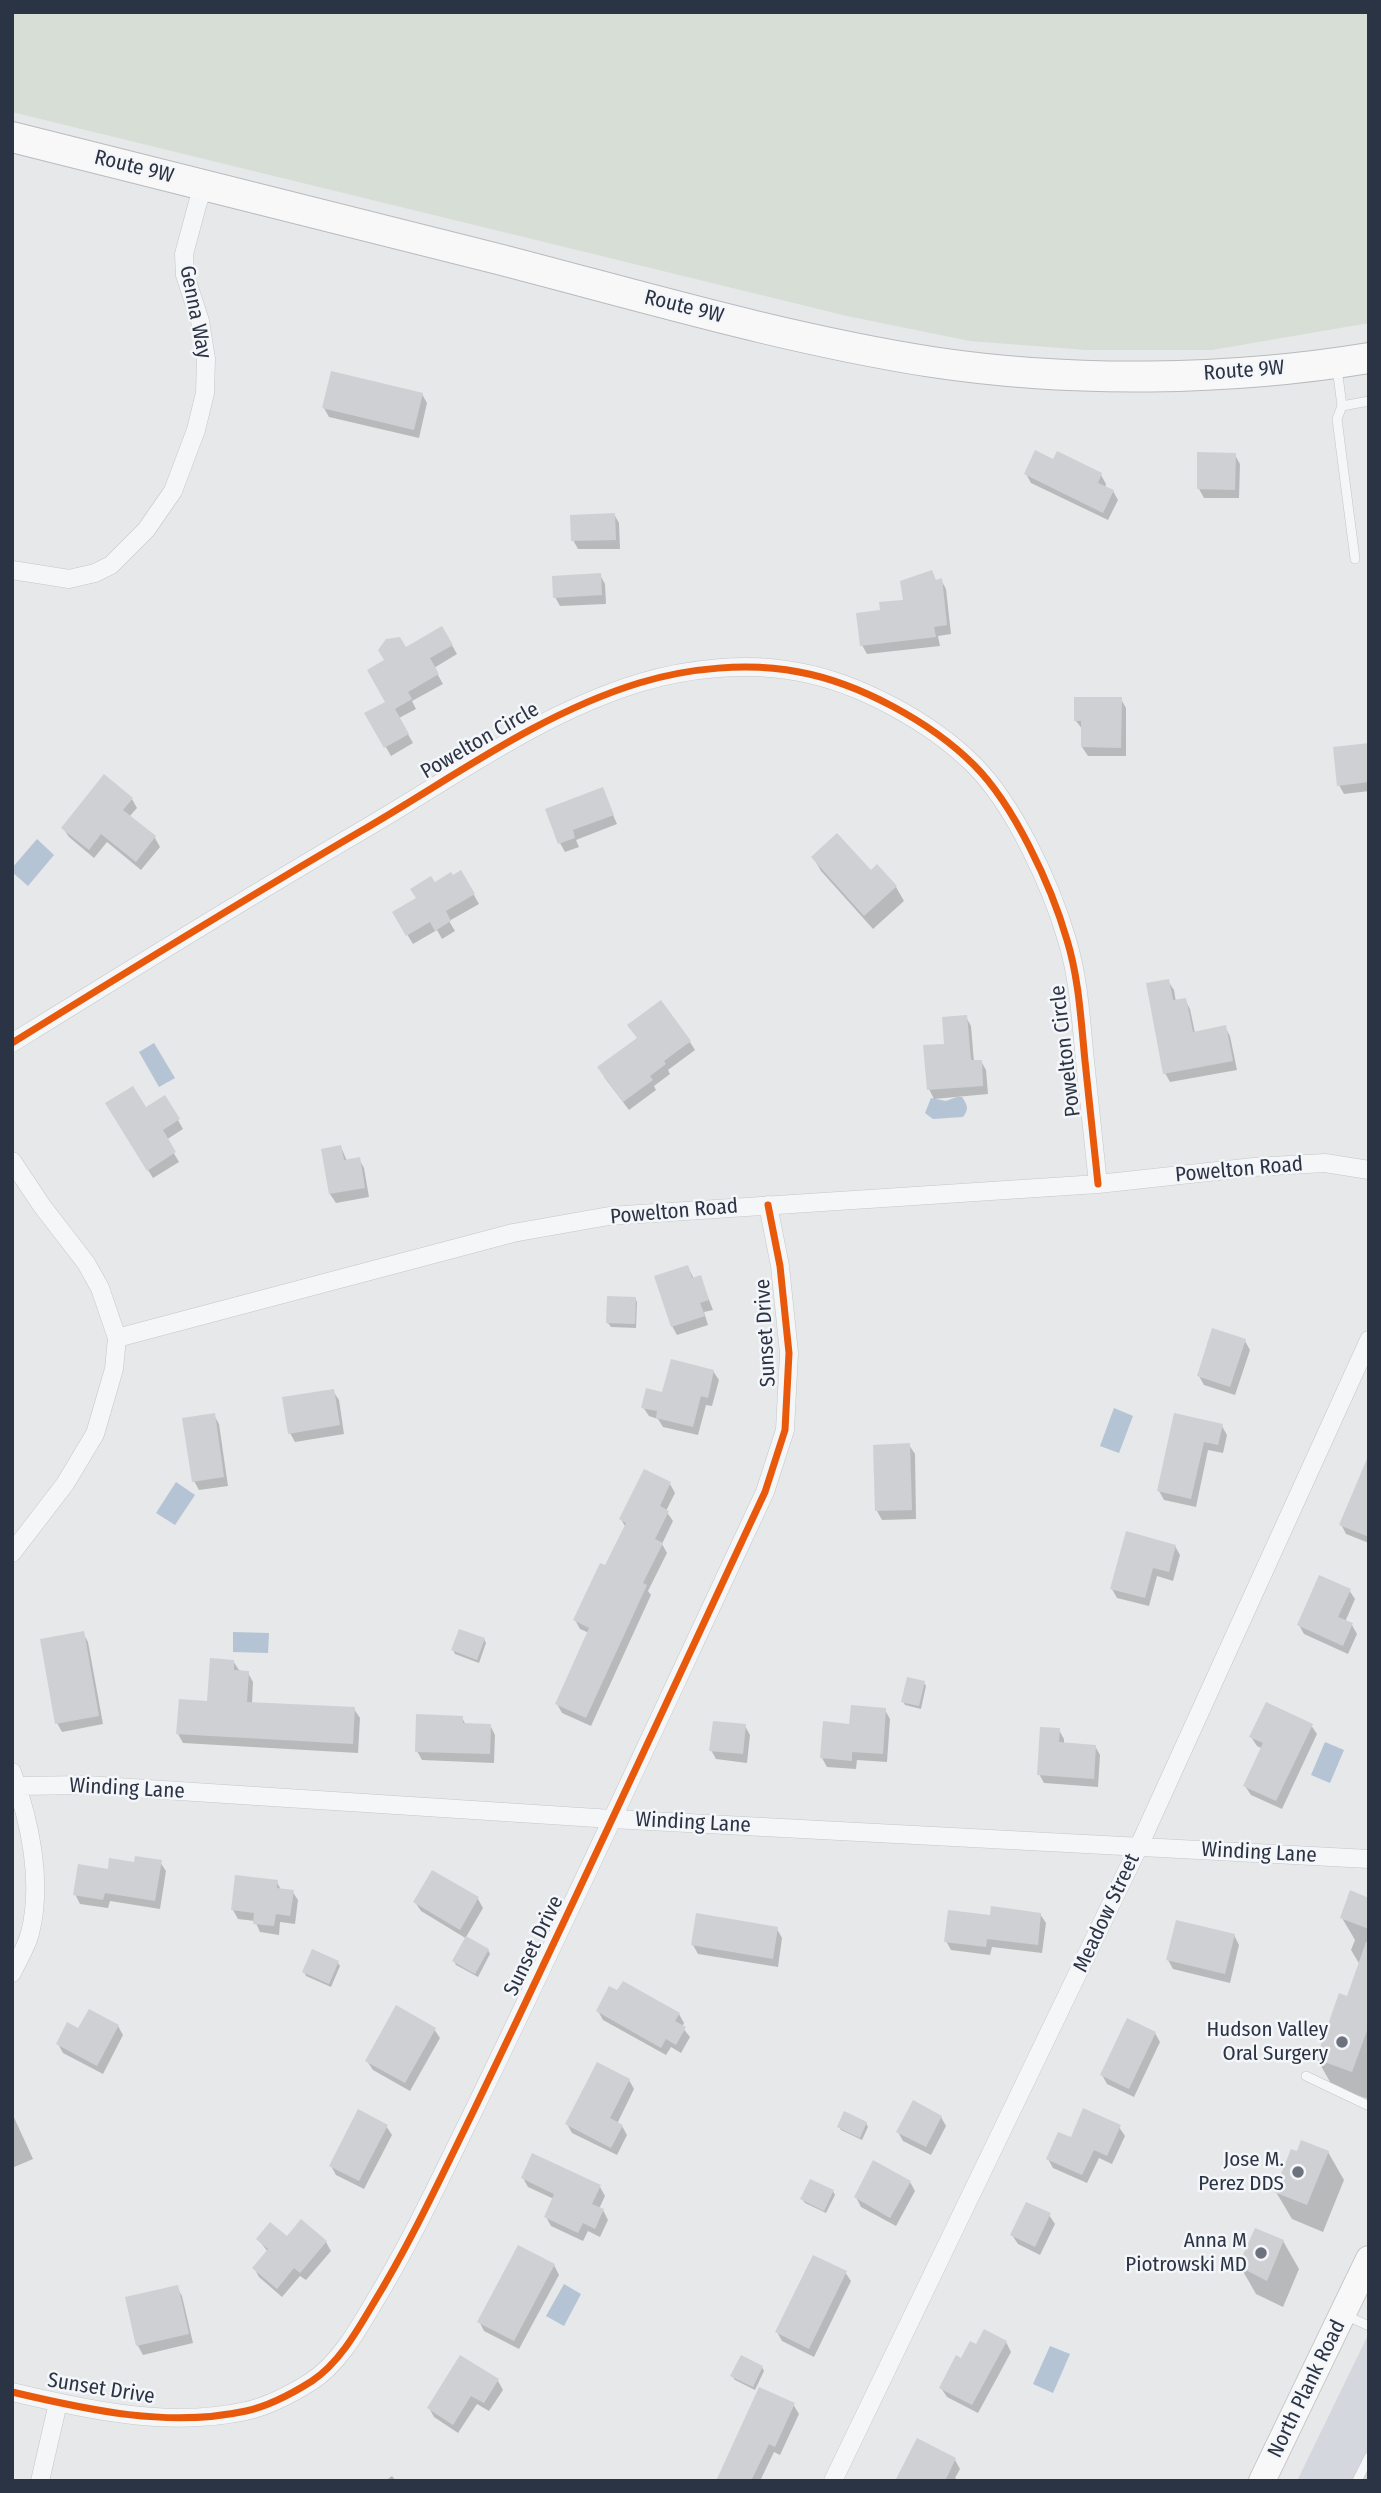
<!DOCTYPE html>
<html>
<head>
<meta charset="utf-8">
<style>
  body { margin:0 }
  #map { position:relative; width:1381px; height:2493px; overflow:hidden; background:#e6e8ea; font-family:"Fira Sans Condensed",sans-serif }
  canvas { display:block }
  .frame { position:absolute; inset:0; border:14px solid #2b3445; pointer-events:none }
</style>
</head>
<body>
<div id="map">
<canvas width="1381" height="2493"></canvas>
<div class="frame"></div>
</div>
<script>
const context = document.querySelector('canvas').getContext('2d');
context.lineJoin = 'round';
function fillPath(path, color) { context.fillStyle = color; context.fill(path, 'evenodd'); }
function trace(path, color, width, dash) { context.strokeStyle = color; context.lineWidth = width; context.lineCap = dash ? 'butt' : 'round'; context.setLineDash(dash || []); context.stroke(path); }
function write(font, color, halo, rows, align = 'center') {
  context.font = font + ' "Fira Sans Condensed",sans-serif'; context.lineWidth = 5; context.setLineDash([]); context.textBaseline = 'middle'; context.strokeStyle = halo; context.fillStyle = color; for (const [text, x, y, turn = 0] of rows) {
    context.save(); context.translate(x, y); context.rotate((+turn || 0) * Math.PI / 180); context.textAlign = isNaN(turn) ? turn : align; if (halo) context.strokeText(text, 0, 0); context.fillText(text, 0, 0); context.restore();
  }
}
fillPath(new Path2D(`
  M1369,2333V2481H1297Z`), '#d4d7dd');
fillPath(new Path2D(`
  M12,12H1369V323L1212,350H1087L970,341L847,316L12,112Z`), '#d6ded6');
fillPath(new Path2D(`
  M37,839L54,855L28,886L12,872V868Z
  M154,1043L175,1078L159,1087L139,1052Z
  M957,1097H962C968,1106 969,1109 963,1117L933,1119L925,1113L931,1098L946,1101Z
  M1114,1408L1133,1416L1119,1453L1100,1446Z
  M176,1482L195,1495L175,1525L156,1513Z
  M233,1632L269,1633L268,1653L233,1652Z
  M1325,1742L1344,1750L1330,1783L1311,1775Z
  M564,2284L581,2294L564,2326L546,2316Z
  M1050,2346L1070,2354L1053,2393L1033,2384Z`), '#b4c4d5');
fillPath(new Path2D(`
  M422,394L427,403L419,438L329,417L324,408Z
  M1235,455L1240,464L1239,498H1204L1199,489Z
  M1054,461L1101,475L1106,484L1105,488L1113,491L1118,500L1108,520L1031,483L1026,474Z
  M614,514L619,523L620,549H578L573,540Z
  M600,575L605,584L606,604L560,606L555,597Z
  M941,580L946,589L951,634L938,636L940,646L867,654L862,645L882,611Z
  M442,628L457,654L434,668L443,684L412,701L416,709L399,718L413,743L391,756L367,714L387,702L386,661Z
  M1121,699L1126,708V756H1088L1082,747L1083,730L1076,721Z
  M1369,745V791L1344,794L1339,785Z
  M602,790L617,824L576,840L579,847L565,852L560,843Z
  M132,799L137,808L129,817L155,838L160,847L141,870L107,842L94,858L69,837L63,828Z
  M813,857L896,887L904,901L873,929L821,871Z
  M461,872L479,904L449,921L455,931L442,939L437,930L413,944L394,913L418,899L434,884Z
  M1168,981L1174,990L1176,1002L1185,1000L1190,1009L1195,1033L1225,1027L1230,1036L1237,1070L1170,1082L1165,1073Z
  M966,1017L971,1026L974,1062L981,1061L986,1070L988,1094L934,1099L929,1089L946,1046Z
  M690,1042L695,1050L668,1070L670,1074L654,1086L656,1090L629,1110L604,1077Z
  M165,1097L183,1129L166,1140L179,1162L153,1178L107,1104L145,1109Z
  M341,1147L347,1161L359,1159L364,1168L369,1197L336,1203L330,1194Z
  M688,1267L694,1279L700,1277L713,1310L704,1312L708,1325L677,1335L672,1326Z
  M635,1298L637,1302L636,1328L611,1327L608,1323Z
  M1245,1341L1250,1350L1235,1395L1204,1385L1199,1376Z
  M713,1371L719,1380L712,1406L706,1405L698,1435L663,1427L658,1419L649,1416L643,1407L663,1395Z
  M333,1391L339,1400L344,1434L295,1442L290,1433Z
  M214,1415L219,1424L228,1486L199,1490L194,1481Z
  M1175,1416L1222,1426L1227,1435L1223,1453L1208,1450L1196,1507L1164,1500L1159,1491Z
  M909,1445L915,1454L916,1519L882,1520L877,1511Z
  M1369,1478V1543L1346,1534L1341,1524Z
  M670,1484L675,1493L666,1511L673,1521L662,1544L667,1553L648,1591L651,1595L591,1726L562,1713L557,1704L589,1633L580,1629L575,1620L606,1568L626,1528L621,1519Z
  M1175,1546L1180,1555L1173,1581L1157,1576L1149,1606L1117,1598L1112,1589Z
  M1349,1590L1355,1599L1345,1622L1352,1625L1357,1634L1348,1654L1304,1634L1299,1625Z
  M83,1633L88,1642L103,1724L62,1732L57,1723Z
  M484,1639L486,1643L479,1663L455,1654L453,1650Z
  M233,1661L239,1670L248,1673L253,1682L252,1704L354,1709L360,1718L358,1753L183,1743L178,1734L209,1703Z
  M924,1683L926,1686L921,1709L905,1705L903,1701Z
  M885,1710L890,1719L887,1762L857,1760L856,1769L827,1767L822,1758L850,1725Z
  M462,1718L466,1725H490L495,1735L494,1763L422,1760L417,1751Z
  M1311,1725L1317,1734L1282,1809L1251,1795L1245,1786L1263,1749L1257,1746L1251,1737Z
  M745,1726L750,1735L747,1763L716,1759L711,1750Z
  M1059,1730L1064,1739V1744L1095,1746L1100,1755L1098,1787L1044,1783L1039,1774Z
  M160,1862L166,1871L160,1909L110,1901L108,1908L80,1904L75,1894L109,1871L135,1864Z
  M277,1882L281,1890L292,1891L298,1900L295,1924L280,1922L279,1935L260,1932L255,1921L238,1919L233,1910Z
  M478,1899L483,1908L466,1937L488,1950L490,1954L478,1977L456,1965L454,1961L467,1939L421,1911L415,1902Z
  M1369,1900V2097L1368,2099L1333,2087L1317,2059L1348,1998L1360,1965L1351,1950L1355,1940L1342,1918Z
  M1040,1914L1046,1923L1042,1953L992,1947L990,1955L951,1950L946,1941Z
  M777,1929L782,1938L778,1967L698,1954L693,1945Z
  M1234,1935L1239,1945L1230,1983L1173,1969L1168,1960Z
  M338,1963L340,1966L331,1987L306,1976L304,1972Z
  M598,2011L679,2014L684,2023L682,2027L690,2037L681,2053L671,2047L666,2055L603,2020Z
  M118,2026L123,2035L103,2074L63,2053L58,2044L79,2031Z
  M434,2029L440,2038L410,2091L373,2070L367,2061Z
  M1155,2033L1160,2042L1134,2097L1107,2084L1102,2075Z
  M629,2080L634,2089L617,2124L622,2126L627,2135L617,2155L572,2133L567,2124Z
  M12,2113L33,2159L12,2168Z
  M941,2117L946,2126L931,2155L903,2141L898,2132Z
  M866,2123L868,2127L862,2140L841,2130L839,2127Z
  M386,2126L392,2135L364,2189L336,2175L331,2166Z
  M1119,2127L1125,2136L1112,2164L1099,2158L1087,2183L1053,2168L1048,2159L1072,2140Z
  M1328,2152L1344,2180L1323,2232L1292,2219L1276,2192Z
  M523,2178L600,2187L605,2196L599,2209L603,2210L608,2220L600,2237L588,2231L583,2241L551,2226L546,2217L554,2199L528,2187Z
  M910,2182L915,2191L896,2226L861,2207L856,2197Z
  M833,2191L835,2195L826,2213L805,2203L802,2199Z
  M1049,2215L1055,2224L1040,2255L1018,2244L1012,2235Z
  M287,2238L326,2242L331,2251L306,2280L300,2276L282,2297L259,2277L254,2268L268,2252L258,2239Z
  M1283,2241L1299,2269L1283,2307L1256,2294L1240,2266Z
  M554,2265L559,2275L519,2349L484,2331L479,2321Z
  M845,2272L851,2281L814,2357L782,2341L777,2332Z
  M177,2287L182,2296L193,2343L143,2355L138,2346L127,2299Z
  M1006,2342L1011,2352L978,2413L947,2397L941,2388L962,2360L976,2346Z
  M762,2367L764,2371L755,2390L735,2380L732,2376Z
  M498,2381L503,2390L489,2411L477,2404L458,2433L434,2417L429,2408Z
  M793,2404L799,2414L780,2455L774,2452L760,2481H718Z
  M955,2460L960,2469L955,2478L960,2481H897Z
  M392,2476L396,2481H385Z`), '#0003');
fillPath(new Path2D(`
  M331,371L423,393L414,430L322,408Z
  M1035,450L1053,459L1057,451L1102,473L1098,483L1114,490L1103,513L1024,474Z
  M1197,452L1236,453L1235,490L1197,489Z
  M615,513L616,540L571,541L570,515Z
  M932,570L936,580L942,578L947,625L934,627L936,637L860,646L856,613L880,610L879,602L903,600L900,581Z
  M601,573L602,595L553,598L552,576Z
  M442,626L453,645L430,658L439,674L408,692L412,699L395,709L409,734L384,748L364,713L385,702L367,670L384,660L378,650L386,639L400,637L406,647Z
  M1074,697H1122L1121,748L1081,747V721H1074Z
  M1369,743V782L1337,786L1333,747Z
  M104,774L133,798L123,810L156,836L136,862L101,834L89,850L61,828Z
  M603,787L614,815L573,830L575,838L558,844L545,809Z
  M837,833L871,870L877,864L897,886L864,916L811,857Z
  M461,870L475,894L446,911L451,921L435,931L430,922L406,936L392,912L416,898L410,889L431,876L435,882L451,872L453,875Z
  M1169,979L1173,1000L1186,998L1193,1032L1226,1025L1233,1061L1163,1074L1146,983Z
  M661,1000L691,1041L664,1061L666,1064L650,1076L653,1080L623,1102L597,1067L637,1038L627,1025Z
  M967,1015L971,1060H982L983,1086L927,1090L923,1045L944,1044L942,1017Z
  M133,1086L146,1107L165,1095L180,1119L163,1130L176,1152L147,1171L105,1103Z
  M341,1145L344,1160L360,1157L365,1188L329,1194L321,1149Z
  M688,1265L692,1278L701,1275L709,1300L700,1303L705,1316L671,1327L654,1276Z
  M607,1296L636,1297L635,1324L606,1323Z
  M1212,1328L1246,1339L1230,1387L1197,1376Z
  M671,1359L714,1370L708,1398L701,1396L693,1427L656,1418L657,1411L641,1408L646,1388L662,1392Z
  M334,1389L340,1425L288,1434L282,1397Z
  M215,1413L224,1477L192,1482L182,1418Z
  M1174,1413L1223,1424L1218,1445L1204,1442L1191,1499L1157,1491Z
  M910,1443L912,1510L875,1511L873,1445Z
  M1369,1454V1537L1339,1525Z
  M644,1469L671,1482L660,1506L669,1511L655,1539L663,1543L643,1583L647,1585L586,1718L555,1704L589,1628L573,1620L600,1563L605,1565L626,1523L619,1519Z
  M1126,1531L1176,1545L1169,1572L1153,1568L1145,1598L1110,1589Z
  M1319,1575L1351,1589L1338,1617L1353,1623L1343,1646L1297,1625Z
  M459,1629L485,1638L477,1660L451,1650Z
  M84,1631L99,1716L55,1724L40,1639Z
  M210,1658L234,1660V1670L249,1671L247,1702L355,1707L353,1744L176,1734L179,1699L207,1701Z
  M907,1677L925,1681L919,1706L901,1702Z
  M1266,1702L1313,1724L1276,1801L1243,1786L1263,1743L1249,1737Z
  M851,1705L886,1708L883,1754L852,1752V1761L820,1758L823,1721L849,1724Z
  M416,1714L463,1716V1723L491,1724L490,1754L415,1752Z
  M713,1721L746,1724L743,1754L709,1751Z
  M1040,1727L1060,1728L1059,1742L1096,1745L1094,1779L1037,1775Z
  M135,1856L162,1860L155,1901L105,1893L103,1900L73,1895L78,1864L108,1869L109,1858L134,1862Z
  M432,1870L479,1897L460,1930L413,1902Z
  M235,1875L278,1880L277,1888L294,1890L290,1916L276,1914L274,1926L253,1924L254,1913L231,1910Z
  M1350,1890L1369,1898V1929L1340,1918Z
  M991,1906L1041,1913L1038,1945L987,1939L986,1947L944,1942L948,1910L990,1915Z
  M696,1913L778,1927L773,1959L691,1945Z
  M1176,1920L1235,1934L1225,1974L1166,1960Z
  M466,1936L489,1949L475,1974L452,1961Z
  M1366,1942H1369V2025L1352,2072L1316,2059L1339,1993L1347,1996Z
  M312,1949L339,1961L329,1984L302,1972Z
  M623,1981L680,2013L675,2021L686,2027L676,2045L666,2039L661,2048L596,2011L609,1986L617,1990Z
  M396,2005L436,2028L405,2083L365,2061Z
  M89,2009L119,2025L97,2066L56,2044L67,2022L78,2028Z
  M1127,2018L1156,2032L1129,2089L1100,2075Z
  M597,2062L630,2079L610,2118L623,2125L611,2148L565,2124Z
  M913,2100L942,2116L926,2147L896,2132Z
  M1083,2108L1121,2125L1107,2156L1094,2150L1082,2175L1046,2159L1058,2132L1071,2137Z
  M358,2109L388,2125L359,2181L329,2166Z
  M844,2111L867,2122L860,2138L837,2127Z
  M1301,2140L1329,2151L1307,2205L1274,2192L1291,2149L1297,2151Z
  M532,2153L601,2185L592,2204L604,2209L595,2229L583,2223L578,2233L544,2217L554,2194L521,2178Z
  M873,2160L911,2181L890,2218L854,2197Z
  M810,2179L834,2190L824,2211L800,2199Z
  M1026,2202L1051,2213L1035,2247L1010,2235Z
  M301,2219L327,2241L300,2273L294,2268L277,2289L252,2268L268,2249L256,2239L270,2222L287,2236Z
  M1255,2228L1284,2240L1267,2281L1238,2266Z
  M518,2245L555,2264L514,2341L477,2322Z
  M813,2255L847,2271L809,2349L775,2332Z
  M178,2285L189,2334L136,2346L125,2297Z
  M984,2329L1007,2341L972,2405L939,2388L956,2355L961,2358L970,2341L976,2344Z
  M460,2355L499,2379L484,2403L471,2396L453,2425L427,2408Z
  M741,2355L763,2366L753,2387L730,2376Z
  M759,2387L795,2403L775,2447L769,2444L751,2481H716Z
  M917,2438L956,2458L945,2481H895Z`), '#ced0d3');
const service = new Path2D(`
  M1337,368L1342,406L1337,419L1355,559
  M1342,406L1369,401
  M1306,2076L1369,2106
  M1345,2315L1369,2326
  M1357,2481L1369,2457`);
const minor = new Path2D(`
  M12,570L69,579L95,573L111,565L146,530L173,491L196,430L205,393L206,359L200,321L185,275L184,254L198,202L205,184
  M12,1043C128,971 243,900 361,831C451,779 538,714 639,683C688,668 748,662 799,672C859,683 931,722 974,765C1014,805 1051,885 1067,940C1079,979 1081,1021 1085,1061C1089,1102 1094,1143 1098,1184
  M12,1161L42,1206L86,1263L100,1288L117,1338L114,1369L95,1434L65,1484L12,1553
  M117,1338L513,1233L609,1216L1098,1184L1254,1167L1325,1163L1369,1170
  M12,1772C30,1821 43,1882 30,1933C27,1946 18,1960 12,1973
  M17,1786L86,1785L612,1819L1369,1859
  M12,2392C88,2410 169,2428 246,2411C269,2406 293,2393 312,2381C339,2363 357,2331 373,2304C411,2242 441,2177 473,2112C573,1906 668,1699 765,1492L785,1430L789,1353L780,1266L768,1205
  M40,2481L58,2403
  M833,2481L1139,1846L1369,1340`);
const secondary = new Path2D(`
  M1262,2481L1369,2259`);
const trunk = new Path2D(`
  M12,137C175,177 337,217 498,259C641,296 785,339 932,362C1072,383 1229,381 1369,358`);
trace(service, '#c4c6c8', 10);
trace(minor, '#c4c6c8', 19);
trace(secondary, '#c4c6c8', 28);
trace(trunk, '#b8bbbf', 32);
trace(service, '#f5f6f7', 9);
trace(minor, '#f5f6f7', 18);
trace(secondary, '#f8f8f8', 26);
trace(trunk, '#f8f8f8', 30);
trace(new Path2D(`
  M12,1043C128,971 243,900 361,831C451,779 538,714 639,683C688,668 748,662 799,672C859,683 931,722 974,765C1014,805 1051,885 1067,940C1079,979 1081,1021 1085,1061C1089,1102 1094,1143 1098,1184
  M12,2392C88,2410 169,2428 246,2411C269,2406 293,2393 312,2381C339,2363 357,2331 373,2304C411,2242 441,2177 473,2112C573,1906 668,1699 765,1492L785,1430L789,1353L780,1266L768,1205`), '#e8590c', 7);
for (const [x, y, r, color] of [
  [1342,2042,7,"#6c737f"],
  [1298,2172,7,"#6c737f"],
  [1261,2253,7,"#6c737f"]
]) { const dot = new Path2D(); dot.arc(x, y, r, 0, 2 * Math.PI); context.fillStyle = color; context.fill(dot); trace(dot, '#f4f6f9', 2.5); }
write('21px', '#2b3445', '#f4f6f9', [
  ["Route 9W",134,167,14],
  ["Route 9W",684,307,14],
  ["Genna Way",195,312,79],
  ["Route 9W",1244,371,-4],
  ["Powelton Circle",480,741,-30],
  ["Powelton Circle",1066,1051,-97],
  ["Powelton Road",1239,1170,-5],
  ["Powelton Road",674,1212,-5],
  ["Sunset Drive",766,1333,-93],
  ["Winding Lane",127,1789,3],
  ["Winding Lane",693,1823,3],
  ["Winding Lane",1259,1853,3],
  ["Meadow Street",1107,1913,-65],
  ["Sunset Drive",534,1946,-64],
  ["Sunset Drive",101,2389,9],
  ["North Plank Road",1307,2389,-64]
]);
write('21px', '#2b3445', '#f4f6f9', [
  ["Hudson Valley",1328,2030],
  ["Oral Surgery",1328,2054],
  ["Jose M.",1284,2160],
  ["Perez DDS",1284,2184],
  ["Anna M",1247,2241],
  ["Piotrowski MD",1247,2265]
], 'right');
</script>
</body>
</html>
